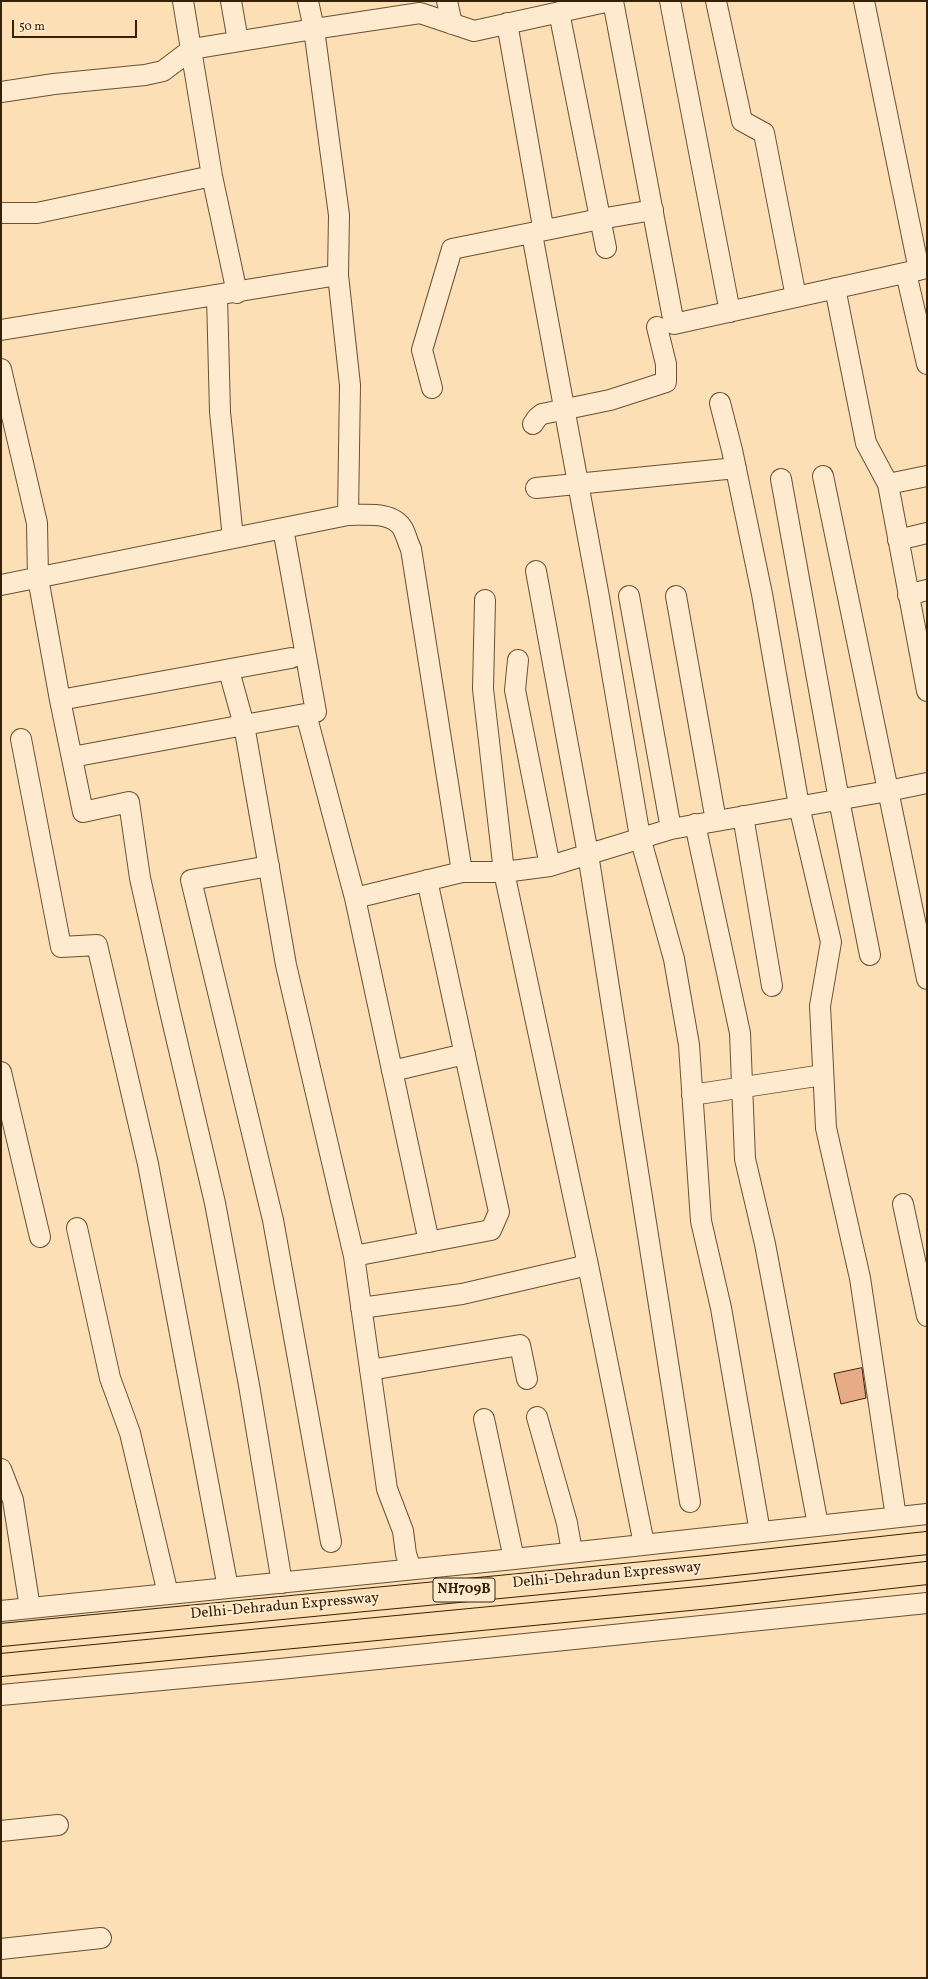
<!DOCTYPE html>
<html>
<head>
<meta charset="utf-8">
<style>
  body { margin:0 }
  #map { position:relative; width:928px; height:1979px; overflow:hidden; background:#fddfb5; font-family:Vollkorn,serif }
  canvas { display:block }
  .frame { position:absolute; inset:0; border:2px solid #352206; pointer-events:none }
  .scale { position:absolute; left:12px; top:20px; width:125px; height:18px; box-sizing:border-box; border:2px solid #352206; border-top:0; padding-left:5px; font-size:12px; line-height:14px; white-space:nowrap; color:#352206; -webkit-text-stroke:3px #feeacf; paint-order:stroke }
</style>
</head>
<body>
<div id="map">
<canvas width="928" height="1979"></canvas>
<div class="frame"></div>
<div class="scale">50 m</div>
</div>
<script>
const context = document.querySelector('canvas').getContext('2d');
context.lineJoin = 'round';
function fillPath(path, color) { context.fillStyle = color; context.fill(path, 'evenodd'); }
function trace(path, color, width, dash) { context.strokeStyle = color; context.lineWidth = width; context.lineCap = dash ? 'butt' : 'round'; context.setLineDash(dash || []); context.stroke(path); }
function write(font, color, halo, rows, align = 'center') {
  context.font = font + ' Vollkorn,serif'; context.lineWidth = 4; context.setLineDash([]); context.textBaseline = 'middle'; context.strokeStyle = halo; context.fillStyle = color; for (const [text, x, y, turn = 0] of rows) {
    context.save(); context.translate(x, y); context.rotate((+turn || 0) * Math.PI / 180); context.textAlign = isNaN(turn) ? turn : align; if (halo) context.strokeText(text, 0, 0); context.fillText(text, 0, 0); context.restore();
  }
}
const building = new Path2D(`
  M862,1368L866,1398L841,1404L834,1374Z`);
fillPath(building, '#e7ab85');
trace(building, '#352206', 1);
const minor = new Path2D(`
  M183,1L212,176L237,293
  M231,1L238,41
  M308,1L314,29L339,215L338,275L350,385L348,515
  M447,1L452,24
  M613,1L674,324L927,268
  M670,1L730,312
  M716,1L742,121L764,133L796,297
  M864,1L919,270
  M559,12L606,248
  M507,23L542,221
  M1,92L54,84L145,75L163,71L192,49L314,29L420,13L474,31L610,1
  M1,213H37L212,176
  M532,234L599,597L640,837L674,959L689,1045L701,1221L721,1308L760,1532
  M906,273L927,364
  M835,288L866,443L888,484L927,691
  M217,296L220,412L233,538
  M1,330L338,275
  M1,369L37,523L38,578L60,700L83,812L129,802L140,878L169,1007L215,1203L249,1385L282,1583
  M432,388L422,350L452,249L600,219L653,210
  M720,403L732,450L762,594L799,806L831,942L820,1006L826,1128L860,1278L896,1517
  M533,424L537,418L542,414L610,400L666,382V364L657,327
  M823,476L927,979
  M781,479L839,800L870,955
  M888,484L927,476
  M536,488L736,468
  M283,528L316,712L244,725L286,965L354,1256L387,1489L403,1531L406,1554L411,1569
  M898,540L927,533
  M536,571L588,854L690,1502
  M1,585L348,515C366,515 393,511 403,529C406,535 408,543 411,549L462,872
  M908,595L927,590
  M629,596L671,829
  M676,596L716,821
  M485,600L483,689L504,872L588,1265L644,1544
  M518,660L515,690L550,866
  M60,700L291,658
  M306,714L355,898L429,1242
  M21,739L61,947L97,945L148,1164L228,1588
  M72,757L244,725L229,671
  M743,816L772,986
  M695,824L740,1033L745,1159L765,1244L818,1525
  M269,866L191,880L273,1220L331,1542
  M355,898L462,872H504L550,866L671,829L888,791L927,783
  M392,1071L465,1054
  M1,1072L40,1237
  M692,1095L823,1075
  M903,1204L927,1316
  M77,1228L110,1378L130,1433L168,1594
  M354,1256L491,1230L499,1212L427,880
  M361,1308L462,1294L588,1265
  M370,1370L520,1345L527,1379
  M537,1417L567,1523L572,1552
  M484,1419L514,1559
  M1,1469L13,1500L30,1608
  M1,1611L514,1559L927,1514
  M1,1695L280,1669L927,1603
  M1,1831L58,1825
  M1,1949L101,1938`);
const highway = new Path2D(`
  M1,1635L707,1567L927,1543
  M1,1665L710,1597L927,1573`);
trace(minor, '#675132', 22);
trace(highway, '#352206', 24);
trace(minor, '#feeacf', 20);
trace(highway, '#fddfb5', 22);
for (const [x, y, w] of [
  [464,1590,62]
]) { const box = new Path2D(); box.roundRect(x - w / 2, y - 12, w, 24, 3); context.fillStyle = '#feeacf'; context.fill(box); trace(box, '#352206', 1); }
write('bold 14px', '#352206', null, [
  ["NH709B",464,1590]
]);
write('15px', '#352206', '#feeacf', [
  ["Delhi-Dehradun Expressway",607,1576,-5],
  ["Delhi-Dehradun Expressway",285,1607,-5]
]);
</script>
</body>
</html>
